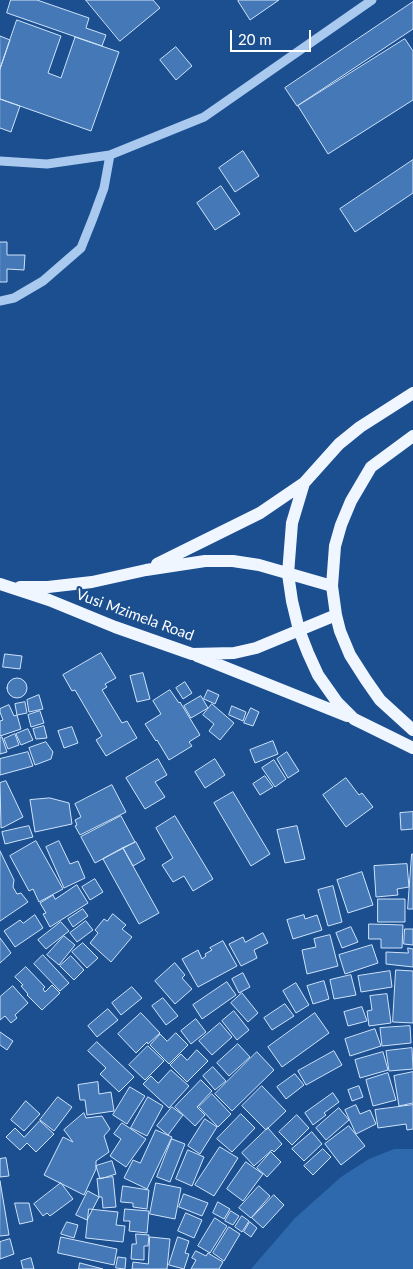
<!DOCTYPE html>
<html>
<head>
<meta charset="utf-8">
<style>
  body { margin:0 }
  #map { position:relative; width:413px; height:1269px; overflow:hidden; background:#1b4f8f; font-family:Lato,sans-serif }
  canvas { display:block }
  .scale { position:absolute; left:230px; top:30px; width:81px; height:22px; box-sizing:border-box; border:2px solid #fff; border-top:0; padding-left:6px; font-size:15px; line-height:18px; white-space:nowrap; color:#fff; -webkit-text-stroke:4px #1b4f8f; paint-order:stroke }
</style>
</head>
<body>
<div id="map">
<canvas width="413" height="1269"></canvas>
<div class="scale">20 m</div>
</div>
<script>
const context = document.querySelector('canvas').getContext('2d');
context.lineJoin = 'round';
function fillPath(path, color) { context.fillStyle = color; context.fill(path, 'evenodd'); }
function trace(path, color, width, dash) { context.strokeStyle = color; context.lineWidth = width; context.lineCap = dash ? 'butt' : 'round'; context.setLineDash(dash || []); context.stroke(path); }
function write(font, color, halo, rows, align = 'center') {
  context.font = font + ' Lato,sans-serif'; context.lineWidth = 4.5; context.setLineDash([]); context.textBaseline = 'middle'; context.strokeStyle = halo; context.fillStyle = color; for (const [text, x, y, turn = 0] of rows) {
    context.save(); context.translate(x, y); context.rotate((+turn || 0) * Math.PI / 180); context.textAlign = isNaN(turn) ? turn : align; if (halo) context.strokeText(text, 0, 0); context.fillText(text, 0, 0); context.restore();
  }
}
fillPath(new Path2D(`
  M394,1149H413V1269H251L295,1218L341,1177L369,1159Z`), '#2e69ad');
const building = new Path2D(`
  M11,0H37L89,18L86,28L106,35L102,46L7,13Z
  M86,0H153L160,8L120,41Z
  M240,0H279L250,20L238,1Z
  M413,2V29L297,106L285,88Z
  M17,20L61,36L48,73L61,78L75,37L119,52L91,131L0,99V69Z
  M0,36L10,40L0,69Z
  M405,39L413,51V100L328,154L298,106Z
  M176,47L192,66L176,80L160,60Z
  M0,99L20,106L11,132L0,128Z
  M243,151L259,176L235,192L219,168Z
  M413,160V193L355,232L340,209Z
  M221,186L240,214L215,230L197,203Z
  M0,242H7V255H25L24,270L7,269V282H0Z
  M101,653L116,678L105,684L107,687L102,690L122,723L127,721L137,738L106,756L96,740L102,736L75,690L72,691L63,675Z
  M5,654L22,656L20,669L3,667Z
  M143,673L150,699L137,702L130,676Z
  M7 688a10 10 0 1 1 20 0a10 10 0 1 1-20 0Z
  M185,682L192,693L183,699L176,688Z
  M170,690L179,703L180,702L200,735L189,742L192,746L169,760L157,740L156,741L145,724L161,714L153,701Z
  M208,690L219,695L215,704L204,699Z
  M39,695L43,709L29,712L27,700Z
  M201,696L208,708L191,718L184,706Z
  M25,702L27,713L17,715L15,704Z
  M212,704L234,723L220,740L209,731L214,724L203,715Z
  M9,705L14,716L17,715L21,729L0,736V721L3,720L0,712V709Z
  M232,706L246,712L243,721L229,715Z
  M251,708L259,712L253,726L244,723Z
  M40,711L44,723L31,727L28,715Z
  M44,726L47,738L36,739L33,729Z
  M72,727L78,743L64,748L58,731Z
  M28,729L33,740L21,745L16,734Z
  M15,734L19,745L8,749L4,739Z
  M2,737L7,752L0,754V738Z
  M273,741L278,754L255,763L250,750Z
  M46,742L53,752L51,759L35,765L29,748Z
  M28,752L33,766L0,775V759Z
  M287,752L299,771L288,778L277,759Z
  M158,759L167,775L155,782L165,797L145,809L126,778Z
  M215,759L225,775L205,788L195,772Z
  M274,760L286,779L275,787L262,768Z
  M265,776L273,787L260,795L253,784Z
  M346,778L359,795L362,793L373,807L346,827L323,795Z
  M6,781L23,817L4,827L1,828L0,783Z
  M112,785L126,812L80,835L75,826L77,825L75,820L81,817L75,804Z
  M233,792L270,854L251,866L214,803Z
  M50,798L69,803L72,824L35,832L30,800Z
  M413,812V829L401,830L400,813Z
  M121,816L135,842L95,863L81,837Z
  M175,816L213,879L193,891L184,876L173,882L162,865L173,858L156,828Z
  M29,826L33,837L5,844L2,832Z
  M297,826L305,859L285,863L277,830Z
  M36,841L63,889L39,902L33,889L29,891L10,856Z
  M59,841L70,864L78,861L85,878L64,888L46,847Z
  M136,842L145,859L133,866L123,848Z
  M123,848L159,913L139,924L103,859Z
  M0,851L14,880L13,887L17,894L21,893L28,902L0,921Z
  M412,854H413V909H408Z
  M407,864L409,887L397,889L398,895L376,897L374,866Z
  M362,872L373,905L348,913L337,880Z
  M95,879L103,892L90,900L82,887Z
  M77,885L88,903L50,927L43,914L46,913L40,903L53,895L55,899Z
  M333,886L342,922L328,926L318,890Z
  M378,899H405V922H378Z
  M83,909L88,916L73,927L68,919Z
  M113,914L126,925L122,929L132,937L111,962L90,943L98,933L95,930L104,919L107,921Z
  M35,915L43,928L15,947L4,931L20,920L23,923Z
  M304,915L305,919L317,915L322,930L293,939L287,920Z
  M86,921L93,930L77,942L70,933Z
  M61,922L69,931L46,949L38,940Z
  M369,924L403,925L402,948H381V939H369Z
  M351,927L358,942L342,948L336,933Z
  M405,929H413V945L404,944Z
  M263,933L268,943L254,950L257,958L241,966L229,944L243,937L245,942Z
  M330,935L338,966L307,974L302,950L316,947L314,939Z
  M64,936L75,945L59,965L47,955Z
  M0,938L11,953L0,963Z
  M223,941L237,966L198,987L182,959L198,950L202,959L206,956L205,954L212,950L210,948Z
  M83,943L98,958L87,968L72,952Z
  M372,945L378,963L345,974L339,955Z
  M408,948L413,949V967L386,964V952L408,953Z
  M43,955L69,983L60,991L34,964Z
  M71,956L84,970L74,980L60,966Z
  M175,963L185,975L182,978L192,989L175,1004L155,981Z
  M26,967L45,987L43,989L45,992L52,985L60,993L42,1010L27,995L28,994L21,986L23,985L15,977Z
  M396,970L413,971V1023L393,1022Z
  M390,971L392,987L361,992L358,976Z
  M243,973L250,987L239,993L232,979Z
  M351,975L356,995L334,999L330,980Z
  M324,981L329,999L313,1004L307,986Z
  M227,982L236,995L202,1019L193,1005Z
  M296,983L309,1005L296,1013L283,991Z
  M13,986L28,1003L15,1015L17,1018L11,1023L5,1016L0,1020V997Z
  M132,987L142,998L121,1015L112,1003Z
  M242,993L258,1013L248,1022L231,1003Z
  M387,994L391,1023L369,1026L367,1011L372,1010L370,996Z
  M163,998L178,1016L166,1025L152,1006Z
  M285,1004L294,1016L272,1030L264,1018Z
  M362,1007L367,1021L348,1026L344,1012Z
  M108,1009L118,1020L97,1037L88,1026Z
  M234,1011L249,1030L237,1040L222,1021Z
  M141,1013L160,1033L148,1044L147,1042L136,1053L118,1034Z
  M315,1013L329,1033L282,1067L268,1047Z
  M196,1019L206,1032L191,1044L181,1031Z
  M220,1023L232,1037L212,1055L199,1041Z
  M410,1026L411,1043L382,1046L380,1028Z
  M375,1029L381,1046L350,1056L345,1039Z
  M0,1032L13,1041L7,1050L0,1045Z
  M176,1033L188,1045L169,1064L150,1045L160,1034L167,1041Z
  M97,1042L134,1077L119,1092L100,1074L106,1068L88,1051Z
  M238,1044L250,1057L229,1076L217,1063Z
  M148,1046L164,1061L145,1080L129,1065Z
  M412,1048L413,1069L389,1071L386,1051Z
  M197,1050L208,1061L187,1082L170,1065L181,1054L187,1060Z
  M334,1051L342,1065L306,1085L298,1071Z
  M257,1052L274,1070L232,1111L215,1094Z
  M383,1052L388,1070L360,1078L355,1060Z
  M213,1067L226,1081L215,1090L203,1076Z
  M171,1070L189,1086L169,1108L143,1084L151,1076L158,1083Z
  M413,1072V1103L399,1106L394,1076Z
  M388,1073L396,1100L373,1106L366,1080Z
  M295,1074L304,1085L286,1099L277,1087Z
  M201,1080L212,1091L197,1107L205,1115L195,1126L175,1107Z
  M98,1082L99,1094L111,1092L114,1111L87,1115L85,1100H80L78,1085Z
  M262,1086L286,1111L266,1130L242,1106Z
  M359,1086L363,1097L352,1101L348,1090Z
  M130,1087L145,1096L127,1124L113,1115Z
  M333,1093L339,1102L324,1113L326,1115L313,1125L305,1113Z
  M212,1094L231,1114L218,1127L199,1107Z
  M58,1097L72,1107L54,1131L40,1120Z
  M148,1097L163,1106L147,1136L131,1128Z
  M26,1101L40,1114L24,1131L11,1120Z
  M356,1105L360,1114L370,1110L376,1124L356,1134L345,1110Z
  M413,1105V1129L407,1130L406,1124L378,1128L375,1110Z
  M172,1107L183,1115L168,1135L157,1126Z
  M339,1108L349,1120L326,1140L316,1128Z
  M84,1113L86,1118L102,1116L110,1129L104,1136L109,1152L96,1161V1169L84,1195L44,1175L63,1137L73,1142L64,1130Z
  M241,1114L255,1128L232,1152L217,1139Z
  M297,1115L309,1128L292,1145L279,1132Z
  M205,1119L217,1127L200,1154L188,1146Z
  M40,1121L54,1134L36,1152L27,1143L20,1150L6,1137L15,1128L24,1137Z
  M122,1123L146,1139L126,1167L110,1156L121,1139L114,1134Z
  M349,1126L365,1146L341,1165L325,1144Z
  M268,1128L282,1144L274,1152L272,1150L254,1166L242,1153Z
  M156,1130L172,1137L147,1189L124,1178L133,1160L140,1163Z
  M312,1132L322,1144L304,1161L292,1149Z
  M172,1139L185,1144L170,1182L157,1177Z
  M220,1147L238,1158L214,1196L195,1185Z
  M323,1149L331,1157L313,1175L304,1166Z
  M188,1150L204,1157L192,1186L176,1179Z
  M271,1152L281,1162L267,1177L257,1168Z
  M6,1158L9,1176L0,1177V1159Z
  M112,1161L116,1174L100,1179L96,1166Z
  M246,1162L263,1174L243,1201L227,1189Z
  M113,1177L116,1207L103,1208L102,1197H99L97,1179Z
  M0,1181L9,1235L0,1236Z
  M61,1183L73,1199L50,1216L47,1213L43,1216L34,1204Z
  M156,1183L181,1188L175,1219L150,1214Z
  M123,1186L149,1190L147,1209L133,1207V1203L121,1202Z
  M259,1186L270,1196L251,1218L239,1208Z
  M88,1191L99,1197L87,1220L76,1215Z
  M184,1194L208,1203L202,1216L179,1207Z
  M274,1195L284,1205L263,1228L252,1218Z
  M218,1202L230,1209L224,1219L213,1213Z
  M15,1203H29L33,1221L20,1224Z
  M89,1209L118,1212L116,1225L125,1226L123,1242L86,1238Z
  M125,1209L149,1211L147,1233L129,1231L130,1221H124Z
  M231,1211L239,1216L233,1225L225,1221Z
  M186,1213L202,1220L194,1238L178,1231Z
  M242,1216L249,1221L242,1232L235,1227Z
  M215,1218L227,1226L210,1253L198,1246Z
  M67,1222L78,1225L74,1238L61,1234Z
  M250,1222L257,1228L251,1237L244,1232Z
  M229,1227L240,1234L224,1261L213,1253Z
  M136,1234L149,1235L148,1246H144V1260L131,1259L132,1244H136Z
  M61,1237L117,1249L114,1265L58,1253Z
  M150,1237L170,1239L167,1269H132L133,1262L148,1264Z
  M178,1237L189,1241L185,1253L189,1254L184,1269L169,1265Z
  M10,1239L14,1254L0,1259V1242Z
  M196,1251L206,1256L208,1253L223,1262L219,1269H191L196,1260L192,1258Z
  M118,1257L126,1258L125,1269L116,1268Z
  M31,1258L34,1269H23L21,1261Z
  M80,1263L103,1269H79Z`);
fillPath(building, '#4478b7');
trace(building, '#cfe3fa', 1);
trace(new Path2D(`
  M0,161L47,164L110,155
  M0,301L14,298L43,281L81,248L93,218L104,188L110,155L204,117L372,0`), '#a9c9ee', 9);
trace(new Path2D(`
  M413,393L360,427L339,444L304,483L292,523L288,574L292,601L299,630L308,653L318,675L337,702L354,719L413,748
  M413,436L371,467L351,501L341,525L335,546L332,586L336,615L340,631L350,655L366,680L380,700L413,730
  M157,564L260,513L304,483
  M0,584L49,600L115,627L192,654L234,653L256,648L336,615
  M20,587H48L92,582L146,570L205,561H233L259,565L332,586
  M197,656L347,716`), '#f0f6ff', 12);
write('15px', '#fff', '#1b4f8f', [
  ["Vusi Mzimela Road",135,615,20]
]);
</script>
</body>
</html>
